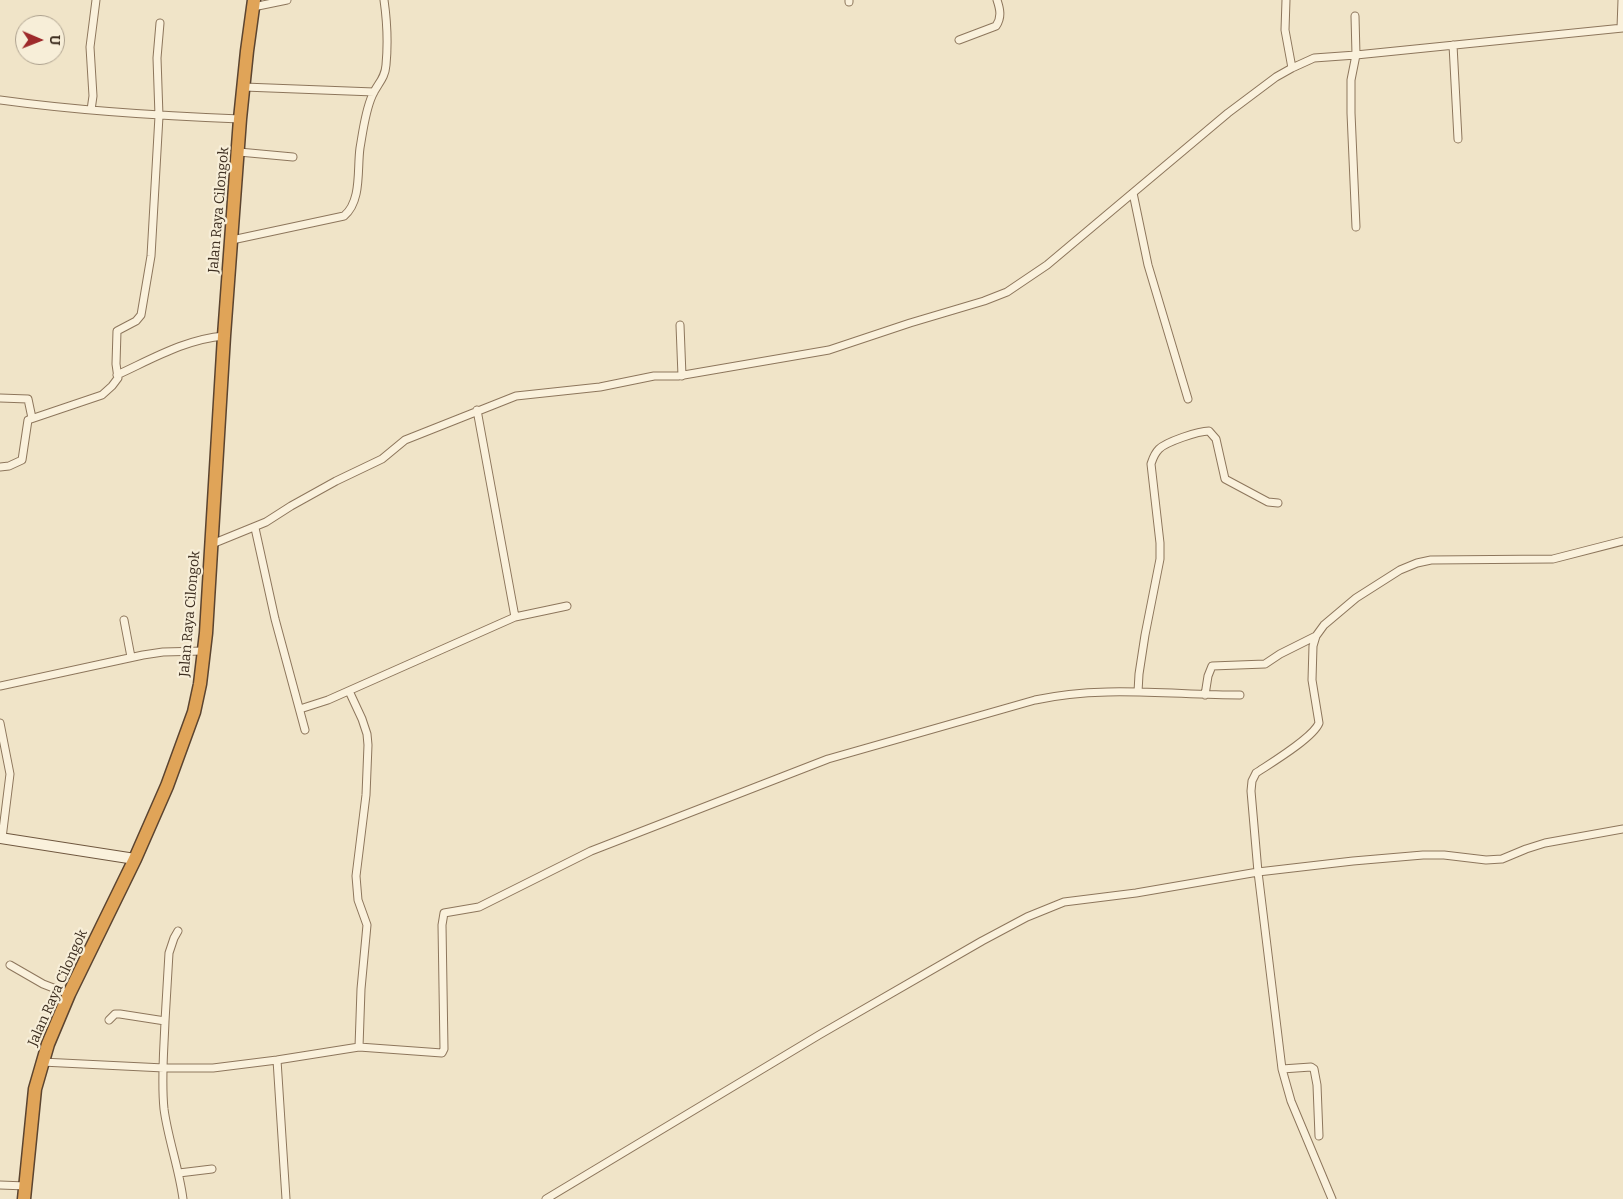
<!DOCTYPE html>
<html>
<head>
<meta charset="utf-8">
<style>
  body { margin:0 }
  #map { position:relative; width:1623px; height:1199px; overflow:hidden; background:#f0e4c8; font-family:Bitter,serif }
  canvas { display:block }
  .north { position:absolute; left:15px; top:15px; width:50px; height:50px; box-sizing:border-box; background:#f7eed8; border:1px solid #ada18e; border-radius:50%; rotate:91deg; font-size:14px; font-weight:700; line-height:20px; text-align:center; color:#3d2e20 }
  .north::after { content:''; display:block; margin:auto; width:18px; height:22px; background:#9e2a2b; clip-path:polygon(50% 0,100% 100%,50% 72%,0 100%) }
</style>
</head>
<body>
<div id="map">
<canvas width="1623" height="1199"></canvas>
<div class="north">U</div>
</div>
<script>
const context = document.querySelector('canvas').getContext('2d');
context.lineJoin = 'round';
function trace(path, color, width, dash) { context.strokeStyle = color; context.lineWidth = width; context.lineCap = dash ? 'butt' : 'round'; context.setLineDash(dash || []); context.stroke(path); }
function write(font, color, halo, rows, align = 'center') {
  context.font = font + ' Bitter,serif'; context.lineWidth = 4.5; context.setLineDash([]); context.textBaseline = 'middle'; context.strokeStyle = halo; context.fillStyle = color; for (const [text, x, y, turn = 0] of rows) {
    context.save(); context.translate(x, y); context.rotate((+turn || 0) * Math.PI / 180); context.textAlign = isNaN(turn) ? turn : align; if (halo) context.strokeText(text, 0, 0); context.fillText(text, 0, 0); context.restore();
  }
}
const street = new Path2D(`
  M1286,0L1285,30L1292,68
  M849,2V0
  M253,7L287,0
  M1355,16L1356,55L1351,80V113L1356,227
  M1621,28L1622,0
  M959,40L996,26C1002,17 1000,9 997,0
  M1453,45L1458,139
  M244,87L374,92
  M0,100C80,111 160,116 240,119
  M91,110L93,96L90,47L96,0
  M239,152L293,157
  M1133,193L1148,265L1188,399
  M232,240L344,216C362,201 357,169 360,148C363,131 365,112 372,96C377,84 385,79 386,65C388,44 387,21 384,0
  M680,325L682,376
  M117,375C152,359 186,339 224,336
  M0,398L28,399L32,418
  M477,410L515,617
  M0,467L9,466L22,460L28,420L102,395L112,386L118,378L116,364L117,331L136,321L141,315L151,256L159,116L157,58L160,23
  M255,528L275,619L305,730
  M212,544L266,522L291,506L336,481L382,459L405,440L516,396L600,387L654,376H678L829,350L910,323L984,301L1007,292L1047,265L1228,113L1276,77L1292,68L1314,58L1356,55L1623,28
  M124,620L131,657
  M0,686L143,655L163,652L203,651
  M349,691L362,719L367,734L368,745L366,795L356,876L358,900L367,925L361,989L359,1047
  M1138,692L1139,674L1145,635L1160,559V543L1151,464C1153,458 1154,454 1159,449C1166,442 1198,431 1209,431L1216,439L1225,479L1268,502L1278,503
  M1205,695L1208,676L1212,666L1265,664L1280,654L1316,636
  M300,709L328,700L515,617L567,606
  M0,723L10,774L2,838
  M10,965L43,984L69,994
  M109,1020L115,1014H120L165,1021C164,1050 161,1080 164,1109C168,1139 179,1168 183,1199
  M165,1021L169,953L174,938L178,931
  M277,1060L286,1199
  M42,1062L164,1068H213L277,1060L359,1047L442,1053L444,1049L442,925L444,913L479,907L591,851L828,759L1035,700C1102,685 1172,695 1240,695
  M1282,1069L1311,1067L1314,1069L1317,1085L1319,1136
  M179,1173L212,1169
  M0,1185L26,1186
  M546,1199L819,1035L982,941L1027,917L1064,902L1136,893L1258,872L1353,861L1423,855H1444L1486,860L1502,859L1526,849L1545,843L1623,829
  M1332,1199L1291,1101L1282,1069L1258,872L1251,791L1252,781L1256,773C1271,763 1313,738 1319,723L1312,680L1313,646L1316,636L1324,625L1356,598L1400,570L1417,563L1431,560L1553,559L1623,541`);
const secondary = new Path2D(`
  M0,838L135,859`);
const highway = new Path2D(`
  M24,1199L35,1089L48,1044L69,994L135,859L167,786L194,712L200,684L206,633L224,336L240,119L247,51L254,0`);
trace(street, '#8d765c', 9);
trace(secondary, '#6f573f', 12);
trace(highway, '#5b4430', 15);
trace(street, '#faf1dc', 7);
trace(secondary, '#faf1dc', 10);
trace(highway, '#e0a458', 12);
write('14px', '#3d2e20', '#f7eed8', [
  ["Jalan Raya Cilongok",219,210,-85],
  ["Jalan Raya Cilongok",190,614,-85],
  ["Jalan Raya Cilongok",58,988,-66]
]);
</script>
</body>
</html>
